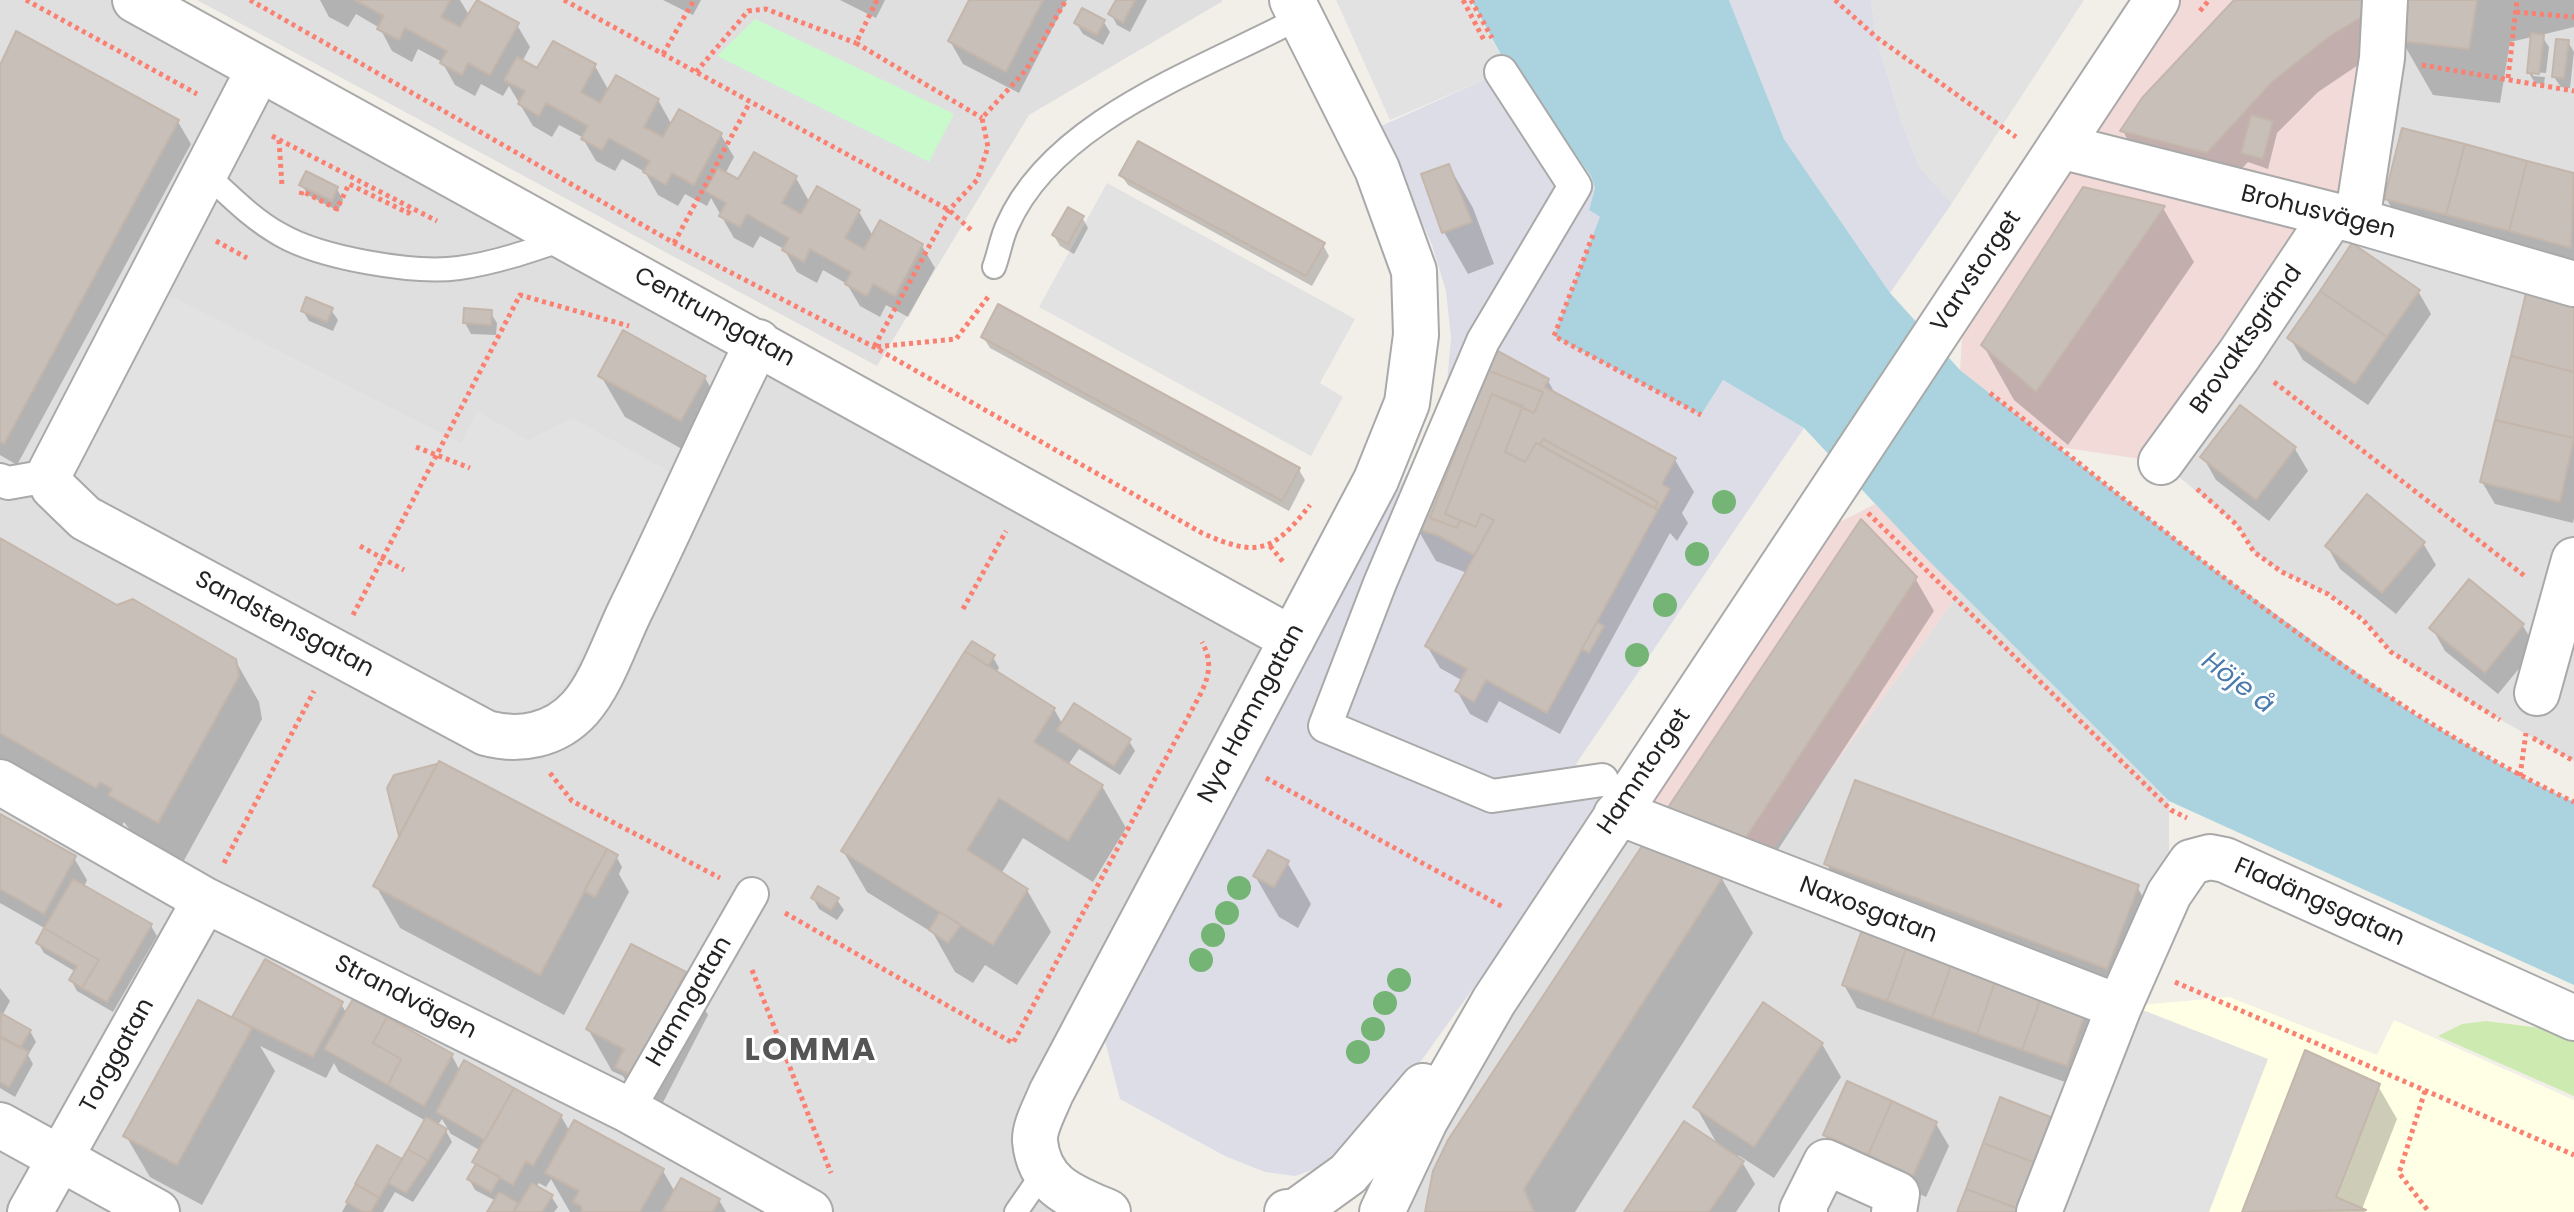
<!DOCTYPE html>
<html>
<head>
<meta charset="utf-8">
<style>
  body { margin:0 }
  canvas { display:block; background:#f2efe9 }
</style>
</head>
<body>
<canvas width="2574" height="1212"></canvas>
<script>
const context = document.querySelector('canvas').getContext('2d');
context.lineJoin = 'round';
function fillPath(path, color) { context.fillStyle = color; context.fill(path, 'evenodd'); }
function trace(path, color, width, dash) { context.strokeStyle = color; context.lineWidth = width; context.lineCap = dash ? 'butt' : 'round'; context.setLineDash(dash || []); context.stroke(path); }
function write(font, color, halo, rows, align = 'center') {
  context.font = font + ' Poppins,sans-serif'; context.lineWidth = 6; context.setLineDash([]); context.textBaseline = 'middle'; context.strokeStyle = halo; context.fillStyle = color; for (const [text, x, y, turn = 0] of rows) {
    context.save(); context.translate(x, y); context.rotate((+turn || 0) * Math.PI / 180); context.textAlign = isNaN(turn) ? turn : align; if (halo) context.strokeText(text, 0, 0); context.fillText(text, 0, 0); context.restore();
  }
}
fillPath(new Path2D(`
  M0,0H135L1292,639L1035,1140L1108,1212H0Z
  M197,0H1222L1223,1L1029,115L877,366Z
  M2385,0H2574V761L2439,685L2391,652L2363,619L2328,594L2282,572L2254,552L2237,525L2161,462Z
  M1960,592L2169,801V894L2039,1212H1403L1438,1118L1635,819L1758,869Z`), '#e0dfdf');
fillPath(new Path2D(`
  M2157,0H2385L2357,221L2161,462L2059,447L1960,370L1965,289Z
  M1875,504L1960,592L1758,869L1635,819L1797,544Z`), '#f2dad9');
fillPath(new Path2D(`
  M2229,997L2377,1055L2394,1020L2574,1100V1212H2039L2119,1007Z`), '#ffffe5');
fillPath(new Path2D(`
  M2486,1021L2556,1030L2574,1040V1096L2438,1036L2462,1024Z`), '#cdebb0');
fillPath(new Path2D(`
  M755,19L954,114L929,162L717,56Z`), '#c8facc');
fillPath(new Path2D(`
  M1336,0H1469L1509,69L1390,120Z
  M1871,0H2084L1952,203L1920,168L1901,121L1876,37Z
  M1107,183L1355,319L1320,383L1343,397L1311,456L1039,307Z
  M163,292L461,443L477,411L528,440L572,418L678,476L567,682L540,708L513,716L484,709L98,507L69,468Z
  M2135,1007L2268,1059L2209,1212H2057Z`), '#e2e2e2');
fillPath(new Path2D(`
  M1729,0H1871L1876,37L1901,121L1920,168L1952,203L1890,293L1784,139Z
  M1501,72L1532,95L1591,176L1595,188L1589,210L1600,217L1701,415L1723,380L1804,428L1576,764L1609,785L1495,958L1375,1125L1332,1163L1295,1176L1265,1172L1225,1156L1120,1099L1105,1041L1118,1000L1433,426L1447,383L1451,338L1446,291L1432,245L1379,127ZM1450,164L1471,222L1442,233L1421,174ZM1495,350L1549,379L1545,387L1676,458L1662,484L1670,489L1597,622L1604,626L1589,652L1582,649L1547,713L1486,680L1474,701L1455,691L1467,669L1425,645L1474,555L1439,536L1415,529ZM1268,850L1288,861L1273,887L1253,876Z`), '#dddde8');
fillPath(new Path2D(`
  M1471,0H1729L1784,139L1890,293L1960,370L2216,571L2414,714L2520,776L2574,802V985L2169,801L1926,558L1804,428L1723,380L1701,415L1554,336L1600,217L1589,210L1595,188L1591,176L1532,95L1510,71Z`), '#aad3df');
fillPath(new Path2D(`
  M320,0H460L469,15L517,25L530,47L522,62L538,71L595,66L609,91L658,100L672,125L721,135L734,157L725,174L739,182L796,178L810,203L859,212L873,236L880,223L922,246L935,268L908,317L886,305L880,317L860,306L847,284L823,270L817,283L797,272L784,249L760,236L753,248L734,238L711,198L707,206L685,194L678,206L658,195L645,172L622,159L615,171L596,161L582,137L559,125L552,137L533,126L509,86L503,96L481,84L475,96L455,85L442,62L418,49L412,62L392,51L380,28L356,14L348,27L329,17Z
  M663,0H701L693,15Z
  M840,0H885L876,18Z
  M971,0H1067L1019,93L963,64L950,41Z
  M1118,0H1147L1130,32L1117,25L1111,14Z
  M2238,0H2393L2388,45L2318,92L2277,133L2268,169L2248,162L2226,185L2141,164L2123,131L2143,99L2181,56Z
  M2408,0H2574V27L2541,35L2549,47L2546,73L2533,72V76L2545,77L2544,84L2535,83L2529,73L2532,37L2510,42L2500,103L2433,95L2402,41Z
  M1103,21L1110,32L1103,45L1083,34L1076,23Z
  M2568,42L2574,52L2570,88L2561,87L2554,77Z
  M0,70L178,122L191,144L17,465L0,455Z
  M2404,130L2574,175V266L2399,221L2386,198Z
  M1449,166L1473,208L1494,264L1468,274L1444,232L1423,176Z
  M1121,175L1323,245L1329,256L1312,286L1128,185Z
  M302,185L337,189L343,200L338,211L308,195Z
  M2163,208L2194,262L2068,445L2014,400L1983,345Z
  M1082,217L1088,228L1074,254L1060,246L1054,236Z
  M2418,291L2431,314L2368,405L2303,360L2290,338Z
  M2574,308V518L2573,523L2495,504L2482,482Z
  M331,310L338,320L333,331L309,321L303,311Z
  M490,312L497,323L496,335L471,334L465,323Z
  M983,337L1299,470L1305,480L1289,511L990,348Z
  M1485,353L1548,381L1556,395L1675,460L1694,492L1682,513L1688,523L1677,541L1670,533L1560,734L1499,701L1487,723L1470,714L1457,691L1463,681L1440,668L1427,646L1467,573L1436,561L1417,528Z
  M601,376L705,378L729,419L705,462L625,417Z
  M2295,449L2308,471L2269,521L2216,480L2203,457Z
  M0,541L117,607L235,660L259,702L262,719L182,864L135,837L124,822L120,829L0,759Z
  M2423,543L2436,565L2396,614L2340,569L2327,546Z
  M1915,578L1934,611L1764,871L1688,842Z
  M2469,582L2523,626L2536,648L2498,694L2445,651L2432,628Z
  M993,657L999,668L996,673L1054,709L1063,725L1129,741L1135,751L1120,775L1079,749L1068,765L1102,786L1126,828L1093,882L1023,838L1001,874L1027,890L1051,932L1017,985L985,965L973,983L955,972L933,933L867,892L843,851Z
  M439,763L616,856L622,867L619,874L629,892L564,1015L400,928L376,886L402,837L389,788L395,777Z
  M0,816L74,858L87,880L84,887L151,926L157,936L113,1012L77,991L71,980L76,972L44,953L38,943L46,929L0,903Z
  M1644,846L1722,879L1753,933L1575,1212H1427Z
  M1287,862L1311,904L1298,928L1279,917L1255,876Z
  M1826,863L2137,887L2161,928L2131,1010L1850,905Z
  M813,898L837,900L844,910L837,920L819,909Z
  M684,974L708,1015L656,1116L641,1108L623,1076L612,1071L588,1029Z
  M1844,985L2085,1013L2098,1035L2079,1087L1857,1008Z
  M0,988L10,1001L2,1016L30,1031L36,1042L28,1055L33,1064L15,1097L0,1088Z
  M341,1004L347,1014L452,1056L460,1071L561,1116L570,1132L663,1171L675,1192L719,1200L726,1212H570L551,1179L546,1187L539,1183L536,1187L551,1196L558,1207L554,1212H489L496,1201L475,1190L469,1179L481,1151L446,1131L452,1142L413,1202L395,1192L383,1212H342L378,1147L402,1161L426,1121L339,1072L334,1063L326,1078L260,1046L275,1071L202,1205L150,1177L126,1136L238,1022L234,1017ZM442,1119L451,1134L437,1126Z
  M1822,1044L1841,1077L1774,1178L1738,1155L1755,1184L1736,1212H1626L1719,1147L1696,1107Z
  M2306,1053L2378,1086L2397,1119L2362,1209L2366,1212H2244Z
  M1936,1124L1949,1146L1926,1197L1838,1157L1825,1134Z`), '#0003');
const building = new Path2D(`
  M355,0H450L441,17L460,27L477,0L519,23L490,75L468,63L462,75L440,63L447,51L405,28L399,40L377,29L384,16Z
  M969,0H1043L1006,72L948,41Z
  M1116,0H1135L1123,23L1108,14Z
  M2234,0H2371L2370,12L2330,36L2272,82L2207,153L2120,131L2142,98Z
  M2406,0H2477L2469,49L2400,41Z
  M1082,8L1105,20L1097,35L1074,23Z
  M16,31L179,120L4,444L0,441V65Z
  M2531,33L2544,35L2539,74L2527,73Z
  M2556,39L2569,40L2564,78L2552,77Z
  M553,41L596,64L581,92L600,103L616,75L659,99L644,127L663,137L679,109L722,133L694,185L672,173L666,185L643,172L650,161L609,138L602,150L581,139L588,126L546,103L539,116L518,104L525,91L504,80L517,57L537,68Z
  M2251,115L2273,121L2263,159L2241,153Z
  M2402,128L2465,144L2446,215L2384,199Z
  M1138,141L1325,243L1306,276L1119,175Z
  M2465,144L2527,161L2509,231L2446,215Z
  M754,152L797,176L782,203L801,214L817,186L860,210L845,238L864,249L880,220L923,244L895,296L873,284L867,296L845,284L851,272L810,249L804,262L782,250L789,238L747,214L740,227L719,216L726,203L705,191L718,168L738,179Z
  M2527,161L2574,173L2571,248L2509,231Z
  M1449,164L1472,222L1442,233L1421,174Z
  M306,171L338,187L332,201L299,185Z
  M2083,187L2165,206L2036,392L1981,345Z
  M1068,207L1084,216L1068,244L1052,235Z
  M2352,243L2420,290L2387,337L2320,291Z
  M2320,291L2387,337L2355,384L2287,338Z
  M2526,293L2574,305V372L2511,356Z
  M306,297L333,308L327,322L301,311Z
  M998,304L1300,468L1282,501L981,337Z
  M464,308L492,310L491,325L463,323Z
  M623,330L706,376L681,421L598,376Z
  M1494,349L1549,379L1545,387L1676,458L1662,484L1670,489L1658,510L1655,508L1658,502L1543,439L1540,445L1536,443L1525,462L1505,452L1522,408L1534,413L1543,392L1487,370L1430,518L1457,528L1460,520L1476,527L1481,514L1494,520L1474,555L1439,536L1415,528Z
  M2511,356L2574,372V438L2495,420Z
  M1487,370L1543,392L1534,413L1492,394L1445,514L1460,520L1457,528L1430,518Z
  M1492,394L1523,406L1505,452L1525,462L1536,443L1658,510L1547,713L1486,680L1474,702L1455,691L1467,669L1425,646L1494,520L1481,514L1476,527L1445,514Z
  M2240,405L2296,447L2256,500L2200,457Z
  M2495,420L2574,438L2560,502L2480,482Z
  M1543,439L1658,502L1655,508L1540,445Z
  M2367,494L2425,542L2382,593L2325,546Z
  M1861,519L1917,577L1745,839L1667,809Z
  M0,538L117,605L133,599L236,659L239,676L158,823L108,795L112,789L100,782L96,788L0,733Z
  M2469,579L2524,624L2485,673L2429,628Z
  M1597,622L1604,626L1589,653L1582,649Z
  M972,641L995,655L988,666L965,651Z
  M965,651L1055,708L1034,742L1103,785L1068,841L999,798L967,850L1028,889L993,945L841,851Z
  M1074,703L1131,739L1114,766L1057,730Z
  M439,761L607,849L540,975L373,886Z
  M437,764L399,836L387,788L394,775Z
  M1855,780L2139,885L2107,969L1824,864Z
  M0,814L76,856L44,914L0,889Z
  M1644,843L1723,877L1524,1189L1534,1212H1425L1433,1171L1448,1140Z
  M607,849L618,855L595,897L584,891Z
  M1268,850L1289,861L1274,887L1253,876Z
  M73,879L152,924L107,1002L82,988L99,960L44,928Z
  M818,886L839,898L831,910L811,898Z
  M940,912L961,925L948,943L929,930Z
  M44,928L99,960L82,988L69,980L77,966L36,943Z
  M1862,930L1907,946L1887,1001L1842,985Z
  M631,944L686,972L632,1076L615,1067L624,1049L586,1029Z
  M1907,946L1952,962L1932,1018L1887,1001Z
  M265,959L343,1002L313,1057L232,1017Z
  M1952,962L1996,979L1977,1034L1932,1018Z
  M1996,979L2042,995L2022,1050L1977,1034Z
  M2042,995L2086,1011L2067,1066L2022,1050Z
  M353,999L387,1017L373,1043L401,1059L388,1085L324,1049Z
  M198,1000L252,1028L177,1165L123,1136Z
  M1763,1002L1823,1043L1754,1147L1693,1107Z
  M1,1013L31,1030L20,1048L0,1037Z
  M387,1017L453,1054L424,1106L388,1085L401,1059L373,1043Z
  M0,1036L29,1052L9,1087L0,1082Z
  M2305,1050L2380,1084L2336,1197L2366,1210L2242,1212Z
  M464,1060L514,1088L485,1140L436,1112Z
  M1847,1081L1892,1101L1868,1155L1823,1135Z
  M514,1088L562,1115L533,1166L526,1161L513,1185L472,1162Z
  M2000,1097L2053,1118L2036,1163L1983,1143Z
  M1892,1101L1937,1122L1913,1176L1868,1155Z
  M426,1117L447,1129L428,1161L408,1149Z
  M574,1120L664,1169L640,1212H582L581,1206L573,1202L579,1191L545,1173Z
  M1684,1121L1744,1161L1709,1212H1624Z
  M1983,1143L2036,1163L2019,1209L1966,1189Z
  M377,1145L402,1159L379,1198L355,1184Z
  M408,1149L428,1161L406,1193L388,1183Z
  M476,1164L500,1177L491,1192L467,1179Z
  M681,1178L720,1199L713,1212H662Z
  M532,1183L553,1195L542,1212H514Z
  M356,1184L379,1198L371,1212H363L346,1202Z
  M1966,1189L2019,1209L2018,1212H1957Z
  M499,1192L518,1203L513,1212H487Z`);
fillPath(building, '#c7bfb8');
trace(building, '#c4b6ab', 2);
const service = new Path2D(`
  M205,173C229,195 252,219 281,235C321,258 413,274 459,268C495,263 530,251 565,239
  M994,267C999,254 1001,239 1007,226C1053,119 1204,69 1301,17
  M1016,1212L1045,1170`);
const pedestrian = new Path2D(`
  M1501,72L1575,186L1483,341L1380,583L1325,726L1492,796L1602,780
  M0,480L8,483L48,476
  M628,1110L752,894`);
const minor = new Path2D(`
  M258,71L48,476L53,487L85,518L486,733C519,742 555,736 580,708C602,683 615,642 630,611C674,522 713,431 758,342
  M2060,146L2357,221L2574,284
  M2357,221L2382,58L2385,0
  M2161,462L2239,355L2331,217
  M1292,639L1376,480L1407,403L1416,335L1414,271L1377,169L1292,0
  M2537,693L2574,560
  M0,782L205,900L628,1110L810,1212
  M1616,815L1635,819L2119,1007
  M0,1125L157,1212
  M1298,1210L1348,1174L1423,1086
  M30,1212L205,900
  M1382,1212L1425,1121L1494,1001L2157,0
  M1805,1212L1802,1210L1826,1162L1897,1194L1894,1212
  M2039,1212L2119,1007L2169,894L2191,862L2210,857L2225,860L2574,1018`);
const tertiary = new Path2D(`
  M135,0L1292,639L1051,1093C1046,1106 1034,1127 1035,1141C1039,1186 1073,1197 1108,1212
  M1287,1212H1304`);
trace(service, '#a9a9a9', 26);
trace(pedestrian, '#a9a9a9', 36);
trace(minor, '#a9a9a9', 48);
trace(tertiary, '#a9a9a9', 48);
trace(new Path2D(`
  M26,0L197,94
  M250,0L674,243L874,347L1202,533C1258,558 1273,552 1310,505
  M564,0L949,210L971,230
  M877,0L856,43L982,118
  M1463,0L1485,42
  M1471,0L1492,38
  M1835,0L1876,37L2016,137
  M2200,11L2209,0
  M2516,12L2574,17
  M663,54L694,0
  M2422,65L2574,91
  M696,72L748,11L766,9L856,43
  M2508,78L2517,0
  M272,136L437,221
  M279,140L282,186
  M301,195L302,191L337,209L349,184L408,213L412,207
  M1593,235L1554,336L1701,415
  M216,241L247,258
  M674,243L750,102
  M988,297L956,339L874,347L949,210L977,180L988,147L982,118L1026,70L1066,0
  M2274,382L2526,577
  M1990,393C2177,538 2359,700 2574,802
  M416,447L470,468
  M2197,489L2237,525L2254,552L2282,572L2328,594L2363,620L2391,652L2500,720
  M1868,513L2171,810L2187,818
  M360,546L404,570
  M1270,546L1284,563
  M963,609L1006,531
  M353,615L520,295L629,326
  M2533,738L2574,761
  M550,773L572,801L720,878
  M2520,776L2526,733
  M1266,778L1503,907
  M224,863L314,691
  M785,913L1013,1043L1201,693C1210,674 1212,661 1202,642
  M752,970L831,1173
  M2175,982L2574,1155
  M2425,1091L2399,1173L2429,1212`), '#fa8072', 5, [4, 4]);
trace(service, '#fff', 22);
trace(pedestrian, '#fff', 32);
trace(minor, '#fff', 44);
trace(tertiary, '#fff', 44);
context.fillStyle = '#74b475';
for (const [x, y] of [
  [1724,502],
  [1697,554],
  [1665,605],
  [1637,655],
  [1239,888],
  [1227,913],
  [1213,935],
  [1201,960],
  [1399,980],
  [1385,1003],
  [1373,1029],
  [1358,1052]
]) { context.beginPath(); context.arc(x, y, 12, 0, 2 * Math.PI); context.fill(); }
write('24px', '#222', '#fff', [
  ["Brohusvägen",2318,213,14],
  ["Varvstorget",1977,272,-56],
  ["Centrumgatan",714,318,29],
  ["Brovaktsgränd",2247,340,-55],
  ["Sandstensgatan",284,625,28],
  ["Nya Hamngatan",1252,714,-62],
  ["Hamntorget",1645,772,-56],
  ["Fladängsgatan",2319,903,24],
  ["Naxosgatan",1868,911,21],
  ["Strandvägen",405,998,27],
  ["Hamngatan",690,1002,-60],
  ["Torggatan",118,1056,-61]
]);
write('italic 26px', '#4a7aab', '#fff', [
  ["Höje å",2237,684,37]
]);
context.letterSpacing = '2px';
write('bold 32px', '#555', '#fff', [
  ["LOMMA",811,1052]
]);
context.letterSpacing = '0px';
</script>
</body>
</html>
